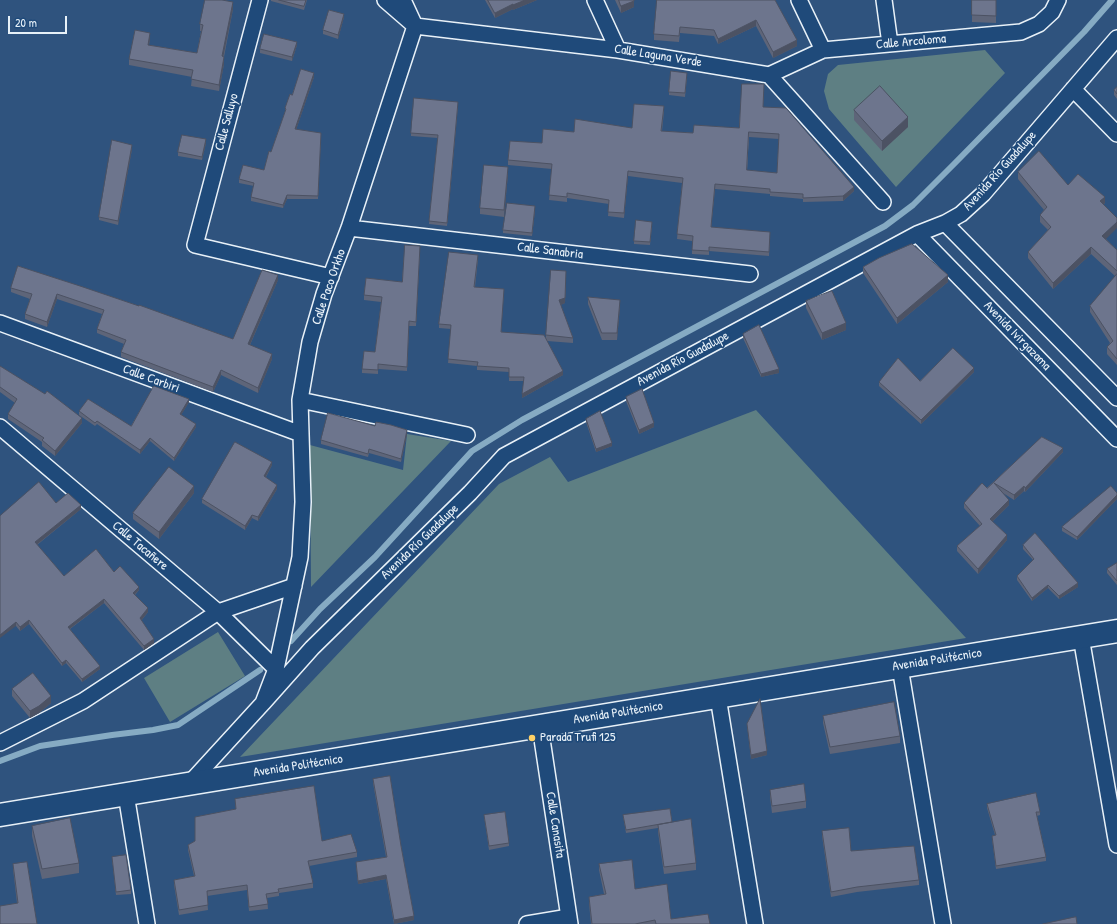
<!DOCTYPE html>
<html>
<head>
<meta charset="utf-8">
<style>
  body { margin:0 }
  #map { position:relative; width:1117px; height:924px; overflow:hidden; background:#2f537e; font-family:"Patrick Hand",sans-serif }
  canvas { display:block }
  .scale { position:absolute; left:8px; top:16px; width:59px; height:18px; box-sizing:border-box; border:2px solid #e8f1f8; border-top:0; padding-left:5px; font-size:12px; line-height:14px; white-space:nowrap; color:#e8f1f8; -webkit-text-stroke:3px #1f4a7a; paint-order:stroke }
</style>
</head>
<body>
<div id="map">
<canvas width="1117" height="924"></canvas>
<div class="scale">20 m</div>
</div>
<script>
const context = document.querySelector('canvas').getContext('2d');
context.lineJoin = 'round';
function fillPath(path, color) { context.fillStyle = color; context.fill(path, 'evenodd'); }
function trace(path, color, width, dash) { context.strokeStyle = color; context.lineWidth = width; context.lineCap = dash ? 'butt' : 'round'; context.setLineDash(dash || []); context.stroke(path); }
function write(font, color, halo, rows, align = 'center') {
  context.font = font + ' "Patrick Hand",sans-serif'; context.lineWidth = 3.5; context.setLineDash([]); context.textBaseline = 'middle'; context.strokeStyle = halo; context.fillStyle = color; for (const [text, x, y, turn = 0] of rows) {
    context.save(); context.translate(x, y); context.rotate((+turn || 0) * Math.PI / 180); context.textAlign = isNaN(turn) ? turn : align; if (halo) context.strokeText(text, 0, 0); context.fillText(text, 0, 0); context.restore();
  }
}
fillPath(new Path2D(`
  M985,50L1005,73L896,187L829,109L824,91L828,74L838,65Z
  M756,410L966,638L240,757L499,484L550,457L568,482Z
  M407,434L451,441L311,587L310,445L403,470Z
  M218,632L245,676L170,722L144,678Z`), '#5e7f83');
trace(new Path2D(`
  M291,641L320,609L375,557L472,451L522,420L885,226L913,205L954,164L1084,32L1112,0
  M0,761L40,746L112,735L153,730L178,725L260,670`), '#86abc3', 6);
const street = new Path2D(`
  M260,0L195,245L331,277
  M385,0L415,26L618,50L769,75L883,202
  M595,0L618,50
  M799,0L823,50
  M884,0L890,44
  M769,75L823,50L1021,32L1039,24L1052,12L1058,0
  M1073,89L1117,134
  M945,223L1117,398
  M349,228L750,274
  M917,234L1117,439
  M0,323L301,434
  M300,400L467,435
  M0,427L218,612L276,669
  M1081,637L1117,845
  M900,667L943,924
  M718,697L755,924
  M263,703L312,648L470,493L504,456L917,234L945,223L961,214L983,194L1117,38
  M540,726L570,924
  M0,743L83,701L218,612L294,586
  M188,785L263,703L276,669L300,557L303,502L300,400L310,342L324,294L349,228L415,26L403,0
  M126,794L147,924
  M527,924L569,917`);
const secondary = new Path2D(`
  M0,815L1117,631`);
trace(street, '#e8f1f8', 18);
trace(secondary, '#e8f1f8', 25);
trace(street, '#1f4a7a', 15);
trace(secondary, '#1f4a7a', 22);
fillPath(new Path2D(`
  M271,0H307L304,10L271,1Z
  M485,0H537L513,10V9L495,18Z
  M615,0H634V7L621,13Z
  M775,0L797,46L773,58L756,26L718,44L714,36L680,33L679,42L654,40V34Z
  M972,0H996V23L972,22Z
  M233,9L224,57V64L219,91L191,86L192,77L129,65V59L150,39L149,45L197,53L201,31H200V24Z
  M344,17L338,39L323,34V30Z
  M297,45L292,61L260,53V49Z
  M687,76L685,97L669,95V92Z
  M314,77L296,130L321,133L318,199H287L283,208L251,201V197L254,186L239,183V179L264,170L271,152L285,112V108L292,95Z
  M1117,87V99L1114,95V90Z
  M458,105L447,226L429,224L438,138L411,136V133Z
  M763,107L854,191L843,201L803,202V199L770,196V194L715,189L711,227L770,237L769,256L709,251V255L692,254V241L677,239L682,183L628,176L624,218L608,216L609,204L567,198V202L549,200L552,169L508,165V160L542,143L574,132L632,128L664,111L662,131L693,133L739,128ZM749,137L779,139L777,173L747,170Z
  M854,110L908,127L882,151L854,120Z
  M206,143L202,160L178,156V152Z
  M132,149L118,225L99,220V217Z
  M1018,172L1068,185L1105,203L1104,204L1106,239L1117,250V365L1107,354V347L1110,343L1090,312V306L1115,276L1091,254L1053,289L1028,258V252L1048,230L1040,222V215L1044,210L1018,179Z
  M508,174L504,217L480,214V208Z
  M535,210L532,236L503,233V230Z
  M652,225L650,245L634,244V241Z
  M420,250L416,326H409L407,371L378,369V374L362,373V369L375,352L381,302L364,300V295L402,282Z
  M478,259L475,287L502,332L546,338V335L566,276L565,303L560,305L573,338V343L547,341L563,375L522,398L524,381H509V372L477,370V366L448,363L451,329L439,328V324Z
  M18,266L233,339L278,280L250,345L272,359L258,393L221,375L213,392L121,357V352L124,344L97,333V329L102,314L57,299L47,327L25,319V314L30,299L11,292V288Z
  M863,267L948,282L897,324L863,273Z
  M588,297L620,306L617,340H602L588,304Z
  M806,301L846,330L822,340L806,308Z
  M743,334L779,373L761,377L743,338Z
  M0,366L82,423L55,456L42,446V442L8,419V414L15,403L0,392Z
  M974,372L921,424L879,386V382L920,381Z
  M626,397L654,427L639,434L626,401Z
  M189,402L181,415L196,427L174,461L150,441L140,454L97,424L95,426L79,415V411L131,426Z
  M586,419L612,446L596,452L586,422Z
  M375,426L407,434L401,462L369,453L368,457L321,444V440Z
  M1042,437L1063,452L1025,492L1024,491L1014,500L1003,493L1009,505L992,522L1007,540L978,574L957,551V546L980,526L964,508V503L987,488Z
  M272,465L266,477L277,489L258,521L252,518L245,530L202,503V499Z
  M194,493L159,539L133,519V513Z
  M1117,493V499L1077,540L1062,531V527Z
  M56,503L81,509L37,545L64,576L114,572L139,590L135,595L148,612L141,621L154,643L144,650L104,603L70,629L100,669L82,682L66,663L62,666L29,624L20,631L16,626L0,516Z
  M1023,545L1078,587L1059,599L1048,588L1032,601L1017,580V576L1033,560L1023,549Z
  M1117,563V585L1107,573V569Z
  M12,689L51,703L39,713L30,718L12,696Z
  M823,716L900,736V743L830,754L823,723Z
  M747,724L767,755L751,759Z
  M373,779L401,846L414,920L394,924L386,879L358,884L356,862L386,857L373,783Z
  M770,790L806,801V808L772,813L770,797Z
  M235,799L322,841L357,852V857L309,866L313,883V888L279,893V896L267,898L268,909L249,911L247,890L207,896L208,910L179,915L174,885V880L194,876L188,850V845L195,841L236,809Z
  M987,804L1040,812V815L1037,816L1046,857V861L996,869L992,839V836L995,835L987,808Z
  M670,809L672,823L696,863V870L664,874L658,832V828L626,833L623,815Z
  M484,815L509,843V846L489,850Z
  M32,826L79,863V873L42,879L32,836Z
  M822,831L851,851L919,880V885L857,892L831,897L822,836Z
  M112,857L131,890V894L116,895Z
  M13,864L37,924L17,903L13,869Z
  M599,864L635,889L671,919L710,924H591L589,903V897L604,894L599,870Z`), '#5e6579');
fillPath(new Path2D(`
  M525,0H537L513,10V5Z
  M634,1V7L621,13V6Z
  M233,2V9L222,63V56Z
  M513,4V9L495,18V13Z
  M344,14V17L338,39V35Z
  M756,20V26L718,44V39Z
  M150,33V39L148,52V45Z
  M797,40V46L773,58V52Z
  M297,42V45L292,61V57Z
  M224,57V64L219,91V85Z
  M314,73V77L295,133V129Z
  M908,117V127L882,151V141Z
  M206,139V143L202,160V157Z
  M132,145V149L118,225V221Z
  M508,167V174L504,217V210Z
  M628,171V176L624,218V213Z
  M854,187V191L843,201V196Z
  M287,195V199L283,208V205Z
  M1105,197V203L1100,208V201Z
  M535,206V210L532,236V233Z
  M1117,222V228L1102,243V236Z
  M1091,247V254L1053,289V283Z
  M566,271L565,303L559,306V300Z
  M278,275V280L248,349V344Z
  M948,275V282L897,324V318Z
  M57,294V299L47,327V322Z
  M620,300V306L617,340V333Z
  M846,323V330L822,340V333Z
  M272,354V359L258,393V388Z
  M974,368V372L921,424V420Z
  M779,369V373L761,377V374Z
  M221,370V375L213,392V387Z
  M563,371V375L522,398V394Z
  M189,399V402L180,417V414Z
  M82,418V423L55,456V451Z
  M654,423V427L639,434V430Z
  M196,424V427L174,461V458Z
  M407,430V434L401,462V459Z
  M150,438V441L140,454V450Z
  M612,443V446L596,452V449Z
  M1063,448V452L1025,492V488Z
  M272,462V465L264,480V476Z
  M277,485V489L258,521V517Z
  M194,486V493L159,539V532Z
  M1024,486V491L1014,500V495Z
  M1117,495V499L1077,540V537Z
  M1009,500V505L990,524V519Z
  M81,505V509L35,546V542Z
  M252,515V518L245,530V526Z
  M1007,535V540L978,574V569Z
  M1078,583V587L1059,599V596Z
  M1048,585V588L1032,601V598Z
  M139,587V590L133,596V593Z
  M104,599V603L68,630V627Z
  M148,608V612L140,622V618Z
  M29,620V624L20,631V627Z
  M16,622V626L0,638V635Z
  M154,639V643L144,650V646Z
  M66,660V663L62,666V663Z
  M100,666V669L82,682V679Z
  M51,696V703L39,713L30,718V711Z
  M767,751V755L751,759V755Z
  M386,875V879L358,884V881Z
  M414,916V920L394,924V920Z`), '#4c5263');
const building = new Path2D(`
  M205,0H222L233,2L222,56L224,57L219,85L191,79L193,70L129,59L135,30L150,33L148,45L197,53L203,25L200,24Z
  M279,0H306L304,6Z
  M488,0H525L513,5V4L495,13Z
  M619,0H634V1L621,6Z
  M657,0H775L797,40L773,52L756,20L718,39L714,30L680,27L679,36L654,34Z
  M972,0H996V16L972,15Z
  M329,10L344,14L338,35L323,30Z
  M264,34L297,42L292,57L260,49Z
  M301,69L314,73L295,129L321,133L318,196L287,195L283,205L251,197L254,183L239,179L243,165L264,170L269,151L271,152L286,109L285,108L290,94L292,95Z
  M671,71L687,73L685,93L669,92Z
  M742,84H764L763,107L786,108L854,187L843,196L803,198V194L770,192V189L715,184L711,227L770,232L769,252L709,247V251L692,250L693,236L677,234L683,178L628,171L624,213L608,212L609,200L567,193V197L549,195L552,164L508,160L510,141L542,143L543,129L574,132L575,119L632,128L634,104L664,106L661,131L693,133L694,125L739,128ZM749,132L779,134L777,173L747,170Z
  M880,86L908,117L882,141L854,110Z
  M1117,87V94L1114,90Z
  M414,98L458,102L447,223L429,221L438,135L411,133Z
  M182,135L206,139L202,157L178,152Z
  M112,140L132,145L118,221L99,217Z
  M1039,151L1068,185L1078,174L1105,197L1100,201L1117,218V222L1102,236L1117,250V271L1091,247L1053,283L1028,252L1051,227L1040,215L1047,207L1018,172Z
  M484,165L508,167L504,210L480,208Z
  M507,203L535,206L532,233L503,230Z
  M636,220L652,222L650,242L634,241Z
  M912,244L948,275L897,318L863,267L879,258Z
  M405,245L420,246L416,322L409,321L407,367L378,364V370L362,369L364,351L375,352L382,297L364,295L366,278L402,282Z
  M449,252L478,255L474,287L504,289L501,332L544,335L563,371L522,394L524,377H509V368L477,366L478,362L448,359L451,325L439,324Z
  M18,266L80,286L139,306V305L233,339L262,270L278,275L248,344L272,354L258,388L221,370L213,387L121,352L126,340L97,329L104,310L57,294L47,322L25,314L32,294L11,288Z
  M551,270L566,271L565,298L559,300L573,338L546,335Z
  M1117,274V359L1107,347L1113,341L1090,306Z
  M832,291L846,323L822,333L806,301Z
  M588,297L620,300L617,333H602Z
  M759,325L779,369L761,374L743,334Z
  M953,348L974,368L921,420L879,382L898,358L920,381Z
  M0,366L45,394L47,391L82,418L55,451L42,440L44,438L8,414L17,399L0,387Z
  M154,386L189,399L180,414L196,424L174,458L150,438L140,450L97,421L95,423L79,411L88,399L131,426Z
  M642,389L654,423L639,430L626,397Z
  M600,411L612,443L596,449L586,419Z
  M328,413L375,426L376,422L391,425L407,430L401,459L369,449L368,454L321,440Z
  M1042,437L1063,448L1025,488L1024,486L1014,495L994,483L1009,500L990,519L1007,535L978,569L957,546L982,524L964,503L982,483L987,488Z
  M235,442L272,462L264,476L277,485L258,517L252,515L245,526L202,499Z
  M169,467L194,486L159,532L133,513Z
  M39,482L56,503L68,493L81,505L35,542L64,576L96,549L114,572L120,566L139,587L133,593L148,608L140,618L154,639L144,646L104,599L68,627L100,666L82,679L66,660L62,663L29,620L20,627L16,622L0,635V516Z
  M1111,486L1117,493V495L1077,537L1062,527Z
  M1035,533L1078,583L1059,596L1048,585L1032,598L1017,576L1034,559L1023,545Z
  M1117,563V581L1107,569Z
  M33,673L51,696L39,706L30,711L12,689Z
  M760,699L767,751L751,755L747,724Z
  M894,702L900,736L830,747L823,716Z
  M390,776L401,846L414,916L394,920L386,875L358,881L356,862L387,857L373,779Z
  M804,784L806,801L772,806L770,790Z
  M314,786L322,841L351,834L357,852L308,861L313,883L278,889L279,892L266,894L268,904L249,907L247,885L207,891L208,905L179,910L174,880L195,876L188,845L195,841V817L236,809L235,799Z
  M1036,793L1040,812H1036L1046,857L996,866L992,836L996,835L987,804Z
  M670,809L672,822L626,830L623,815Z
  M505,812L509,843L489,846L484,815Z
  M70,818L79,863L42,869L32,826Z
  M691,819L696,863L664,867L658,825Z
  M849,828L851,851L914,846L919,880L857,887L831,892L822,831Z
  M126,855L131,890L116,892L112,857Z
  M632,860L635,889L667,884L671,919L708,914L710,924H656L655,920L635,924H592L589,897L606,894L599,864Z
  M27,862L37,924H0V906L18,903L13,864Z
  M1076,917L1077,924H1043Z`);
fillPath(building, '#6d758d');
trace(building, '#4c5263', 1);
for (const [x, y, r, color] of [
  [532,738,4,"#ffd166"]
]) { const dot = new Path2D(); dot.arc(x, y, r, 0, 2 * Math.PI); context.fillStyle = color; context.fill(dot); trace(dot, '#1f4a7a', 1.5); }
write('13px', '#e8f1f8', '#1f4a7a', [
  ["Calle Arcoloma",911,42,-5],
  ["Calle Laguna Verde",658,56,9],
  ["Calle Salluyo",227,122,-75],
  ["Avenida Río Guadalupe",1000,171,-48],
  ["Calle Sanabria",550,251,7],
  ["Calle Paco Orkho",329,287,-71],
  ["Avenida Ivirgazama",1017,336,46],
  ["Avenida Río Guadalupe",683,359,-28],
  ["Calle Carbiri",151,379,20],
  ["Avenida Río Guadalupe",420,542,-44],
  ["Calle Tacañere",140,546,40],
  ["Avenida Politécnico",937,660,-9],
  ["Avenida Politécnico",618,713,-9],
  ["Avenida Politécnico",298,766,-9],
  ["Calle Canasita",555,825,81]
]);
write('13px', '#e8f1f8', '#1f4a7a', [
  ["Parada Trufi 125",540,738]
], 'left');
</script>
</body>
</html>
